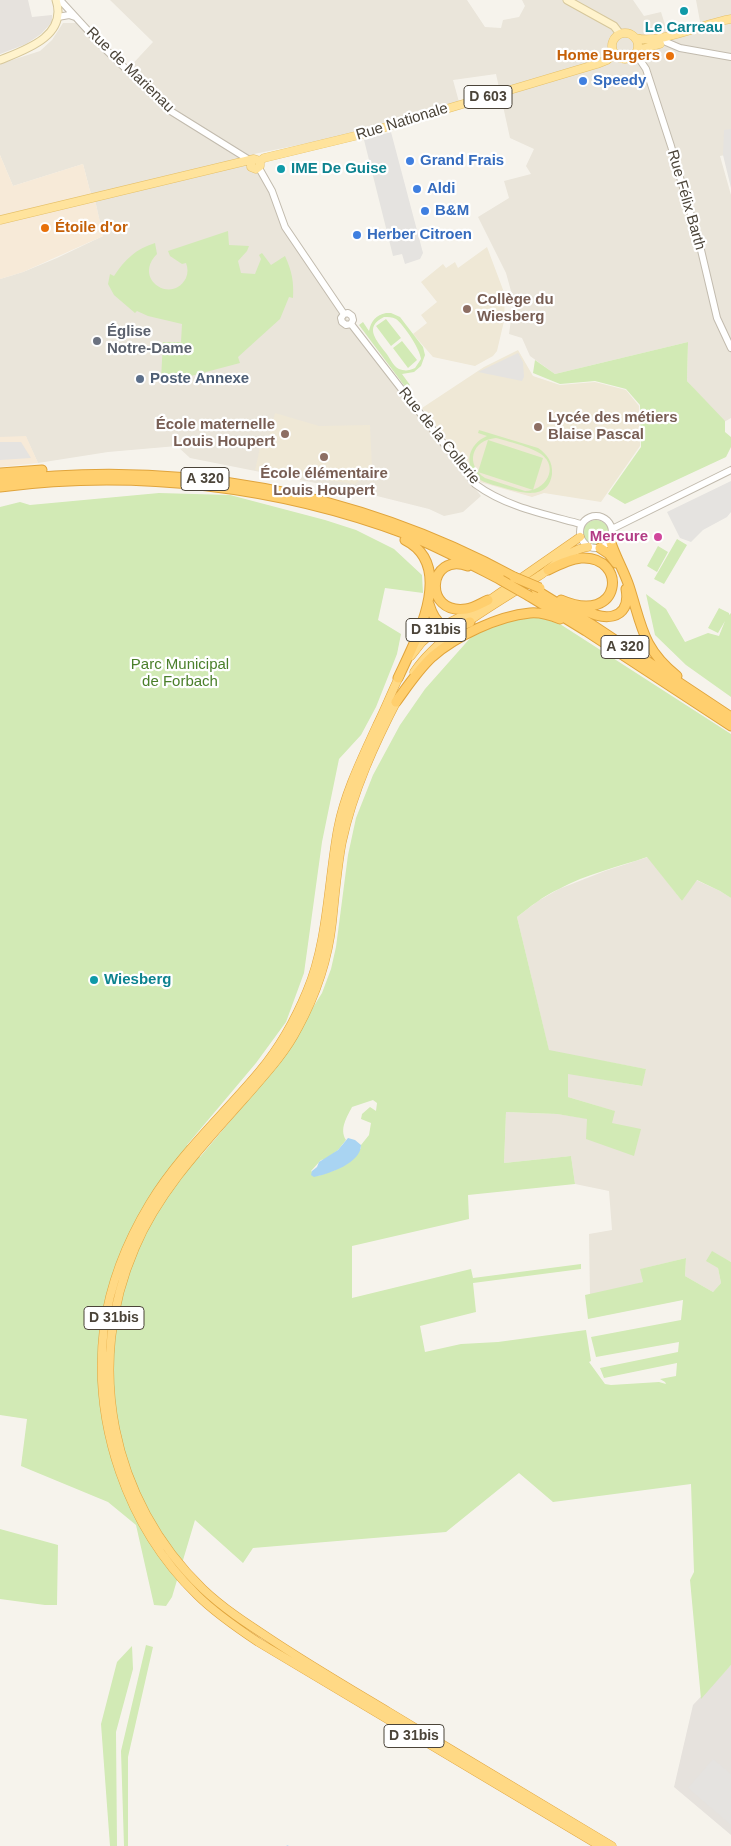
<!DOCTYPE html>
<html>
<head>
<meta charset="utf-8">
<style>
  body { margin:0 }
  canvas { display:block; background:#f6f3ec }
</style>
</head>
<body>
<canvas width="731" height="1846"></canvas>
<script>
const context = document.querySelector('canvas').getContext('2d');
context.lineJoin = 'round';
function fillPath(path, color) { context.fillStyle = color; context.fill(path, 'evenodd'); }
function trace(path, color, width, dash) { context.strokeStyle = color; context.lineWidth = width; context.lineCap = dash ? 'butt' : 'round'; context.setLineDash(dash || []); context.stroke(path); }
function write(font, color, halo, rows, align = 'center') {
  context.font = font + ' Helvetica,sans-serif'; context.lineWidth = 4.5; context.setLineDash([]); context.textBaseline = 'middle'; context.strokeStyle = halo; context.fillStyle = color; for (const [text, x, y, turn = 0] of rows) {
    context.save(); context.translate(x, y); context.rotate((+turn || 0) * Math.PI / 180); context.textAlign = isNaN(turn) ? turn : align; if (halo) context.strokeText(text, 0, 0); context.fillText(text, 0, 0); context.restore();
  }
}
fillPath(new Path2D(`
  M110,0H467L485,27L501,28L503,20L519,17L525,6L522,0H633L644,16L661,12L669,37L701,27L696,0H731V154L720,156L731,195V418L724,422L687,381L688,342L555,374L530,356L522,338L509,334L513,305L511,291L506,273L478,217L509,198L504,181L531,174L526,166L534,149L510,138L496,74L453,80L459,102L358,133L254,154L285,233L410,405L481,496L463,512L444,516L429,509L361,492L190,458L177,446L108,452L38,463L26,437H0V279L23,272L57,258L103,236L95,200L90,191L83,164L13,186L0,155V64L40,51L52,40L63,23H76L126,71L153,42Z
  M648,857L682,901L696,880L720,891L731,898V1262L712,1252L718,1268L721,1283L713,1292L685,1276L686,1258L641,1269L643,1282L590,1297L589,1234L612,1230L609,1191L575,1184L571,1156L504,1163L506,1112L557,1114L611,1122L614,1111L568,1097V1073L641,1086L646,1069L549,1051L517,917L538,901L559,889L605,871Z`), '#eae5da');
fillPath(new Path2D(`
  M0,155L13,186L83,164L90,191L95,200L103,236L23,272L0,279Z
  M26,436L38,463L0,467V437Z`), '#f7ead8');
fillPath(new Path2D(`
  M0,0H28L32,17L52,15V22L41,34L26,44L0,54Z
  M731,1665V1835L674,1787L693,1705Z`), '#e6e2dd');
fillPath(new Path2D(`
  M487,247L505,295L504,321L497,351L493,356L475,366L433,357L413,334L427,323L421,315L437,302L421,282L443,264L446,268L455,262L458,268Z
  M518,350L533,376L560,385L595,382L626,390L639,406L640,446L601,502L544,493L532,497L480,482L422,408L484,367Z
  M275,413L319,426L370,425L372,468L355,484L255,470L262,439L268,440Z`), '#efe8d6');
fillPath(new Path2D(`
  M228,231L229,245L249,246L247,251L238,261L241,273L255,274L261,259L259,255L262,253L271,265L285,256C292,271 294,282 293,298L289,297L280,319L238,357L240,363L187,377L161,379L163,342H181L182,324L148,316L137,311L135,313L114,295L108,284L110,274L114,276C125,259 136,249 155,243L157,254C132,279 172,305 186,278C188,273 188,268 186,263L182,264L170,256L168,251Z
  M386,313H391L400,317L423,347L425,355L421,366L414,372L402,374L410,385L406,388L359,325L363,322L369,331C371,321 376,315 386,313ZM384,317C388,317 392,317 396,319C404,325 420,349 421,359L415,368C409,371 404,371 399,369C393,366 390,358 386,353C377,341 363,327 384,317Z
  M386,319L401,338L391,346L376,326Z
  M402,341L417,360L408,368L393,348Z
  M688,342L687,381L725,421V432L731,437V447L726,457L625,504L608,494L641,447L640,405L626,389L595,381L560,384L533,373L535,360L555,374Z
  M479,430L538,448C547,454 553,462 552,474C548,502 519,492 501,487C494,485 485,483 479,479C463,465 468,444 487,436L478,433ZM496,438C507,441 531,447 541,454C560,468 545,491 525,491L485,478C465,465 471,440 496,438Z
  M488,440L543,458L533,490L478,472Z
  M159,493L230,495L325,520L356,530L394,549L422,575L423,593L385,588L378,620L401,634L397,654L376,707L361,735L339,759L322,842L304,973L286,1022L256,1063L187,1145L200,1157L275,1068L322,993L331,969L336,947L348,855L356,818L373,775L400,725L425,689L472,636L508,621L531,615L560,624L731,734V898L720,891L697,880L682,901L647,857C618,867 586,874 559,889C543,896 530,907 517,917L549,1050L646,1069L642,1086L568,1074V1097L615,1111L612,1123L641,1129L634,1156L586,1139L587,1119L557,1114L506,1112L504,1163L571,1156L575,1184L468,1195L469,1219L352,1246V1298L471,1269L473,1278L581,1264V1269L473,1283L476,1312L420,1326L425,1352L461,1344L498,1342L586,1330L591,1361L589,1362L605,1384L611,1385L659,1382L666,1384L665,1382L660,1379L676,1376L677,1363L604,1378L600,1368L678,1352L679,1342L596,1357L591,1337L681,1320L683,1300L588,1319L585,1295L643,1282L640,1269L686,1258L685,1276L713,1292L721,1283L718,1268L706,1261L712,1251L731,1262V1665L701,1699L690,1580L694,1572L691,1484L553,1502L519,1473L446,1532L253,1548L243,1563L195,1520L172,1597L166,1606L154,1605L136,1525L108,1502L21,1466L27,1419L0,1415V507L20,502L30,505ZM373,1100L377,1103L376,1111L370,1107L362,1114L361,1119L371,1123L369,1135L361,1145V1148L354,1158L335,1170L318,1176L311,1171L321,1160L326,1159L338,1150L346,1140C339,1129 347,1117 352,1107Z
  M583 533a13 13 0 1 1 26 0a13 13 0 1 1-26 0Z
  M677,539L687,545L664,584L654,579Z
  M658,546L668,552L657,572L647,566Z
  M646,594L666,609L685,642L708,633L719,636L725,621L718,633L708,628L719,608L729,613V615L731,613V697L686,665L655,635Z
  M0,1529L58,1545L57,1605H45L0,1599Z
  M146,1645L153,1647L128,1757V1846H124L121,1751Z
  M132,1646L133,1669L116,1732L117,1846H110L101,1724L117,1662Z`), '#d2eab5');
fillPath(new Path2D(`
  M731,129V188L723,155L724,130Z
  M391,132L423,253L420,259L405,264L402,254L393,256L364,140Z
  M518,353L523,362L524,377L522,381L478,372Z
  M0,442H21L31,458L0,460Z
  M731,481V512L727,517L703,530L691,542L680,538L667,512Z
  M713,1759L731,1774V1825L688,1788Z`), '#e5e3e0');
fillPath(new Path2D(`
  M348,1138L355,1140L361,1145C361,1163 329,1174 314,1177L311,1175L312,1171L317,1167L319,1162L338,1150Z`), '#a9d4f2');
trace(new Path2D(`
  M287,1846H288`), '#a9d4f2', 1);
const tertiary = new Path2D(`
  M60,0L104,48L169,110L251,161
  M58,17L69,15L75,17
  M666,42L680,48L731,57
  M636,54L646,69L671,146L701,250L717,318L731,348
  M259,168L272,191L285,227L344,314
  M344,314L341,318L342,322L346,325L351,324
  M344,314L348,313L352,316L353,320L351,324
  M351,324L475,484C506,507 544,514 581,524
  M580 532a16 16 0 1 1 32 0a16 16 0 1 1-32 0Z
  M612,529L731,470`);
const secondary = new Path2D(`
  M567,0L614,26L620,34
  M0,60C25,50 68,36 56,0`);
const primary = new Path2D(`
  M612 46a13 13 0 1 1 26 0a13 13 0 1 1-26 0Z
  M636,38C659,45 705,23 731,19
  M638,50L660,44
  M251,161V167L256,169L260,166V161
  M260,161L264,158L359,135L597,64L607,60L614,54
  M0,220L254,159L260,161`);
const trunk = new Path2D(`
  M411,656L422,642L438,628L478,608L580,537
  M414,672C440,633 500,602 539,576C555,566 569,549 588,547
  M400,675C392,691 385,709 377,725C362,758 345,792 338,828C328,881 328,942 307,991C295,1020 279,1048 259,1072C223,1115 179,1155 150,1203C127,1241 110,1284 104,1327C92,1424 127,1527 197,1595C215,1613 237,1628 258,1642L600,1846
  M399,697C375,743 353,791 342,842C337,868 335,896 332,923C328,960 316,995 298,1028C285,1054 263,1077 244,1099C204,1144 159,1191 135,1248C84,1365 111,1500 203,1589C223,1608 246,1623 269,1638C308,1664 349,1688 389,1712C463,1757 537,1801 612,1846`);
const motorway = new Path2D(`
  M0,473L42,470
  M0,481C179,459 355,491 514,577
  M0,487C135,469 278,486 406,534C439,547 470,564 501,580
  M610,540C615,556 624,571 629,586C642,626 642,648 677,676
  M600,548L609,554L616,563
  M468,566C428,551 422,615 466,609C474,608 481,603 488,600
  M548,570C558,565 570,559 581,558C628,555 623,627 561,600
  M536,590L591,624L731,717
  M529,596L586,631L731,726
  M429,604C436,627 447,632 470,622
  M580,607C600,622 632,622 626,589
  M398,678C415,641 457,566 405,540
  M396,702C407,687 418,670 432,657C456,636 498,616 530,613C540,612 550,615 560,619`);
trace(tertiary, '#c2bbae', 8);
trace(secondary, '#d6c79b', 9);
trace(primary, '#e6c16a', 9);
trace(trunk, '#e0a43c', 9);
trace(motorway, '#e0a43c', 11);
trace(tertiary, '#fff', 6);
trace(secondary, '#fff3cd', 7);
trace(primary, '#ffe39c', 8);
trace(trunk, '#ffd985', 8);
trace(motorway, '#ffcf6e', 9);
const motorwayBridge = new Path2D(`
  M514,577L540,588
  M501,580L529,596`);
trace(motorwayBridge, '#e0a43c', 11, []);
trace(motorwayBridge, '#ffcf6e', 9);
for (const [x, y, r, color] of [
  [684,11,5,"#0f9aa8"],
  [670,56,5,"#e8710a"],
  [583,81,5,"#3f7fe0"],
  [410,161,5,"#3f7fe0"],
  [281,169,5,"#0f9aa8"],
  [417,189,5,"#3f7fe0"],
  [425,211,5,"#3f7fe0"],
  [45,228,5,"#e8710a"],
  [357,235,5,"#3f7fe0"],
  [467,309,5,"#8d6e63"],
  [97,341,5,"#6b7280"],
  [140,379,5,"#5c6f8a"],
  [538,427,5,"#8d6e63"],
  [285,434,5,"#8d6e63"],
  [324,457,5,"#8d6e63"],
  [658,537,5,"#d1479c"],
  [94,980,5,"#0f9aa8"]
]) { const dot = new Path2D(); dot.arc(x, y, r, 0, 2 * Math.PI); context.fillStyle = color; context.fill(dot); trace(dot, '#fff', 2); }
for (const [x, y, w] of [
  [488,97,48],
  [205,479,48],
  [436,630,60],
  [625,647,48],
  [114,1318,60],
  [414,1736,60]
]) { const box = new Path2D(); box.roundRect(x - w / 2, y - 11.5, w, 23, 4); context.fillStyle = '#fff'; context.fill(box); trace(box, '#4b4439', 1); }
write('bold 14px', '#4b4439', null, [
  ["D 603",488,97],
  ["A 320",205,479],
  ["D 31bis",436,630],
  ["A 320",625,647],
  ["D 31bis",114,1318],
  ["D 31bis",414,1736]
]);
write('bold 15px', '#0d838f', '#fff', [
  ["Le Carreau",684,28,"center"],
  ["IME De Guise",291,169],
  ["Wiesberg",104,980]
], 'left');
write('bold 15px', '#c56008', '#fff', [
  ["Home Burgers",660,56],
  ["Étoile d'or",55,228,"left"]
], 'right');
write('15px', '#4b4439', '#fff', [
  ["Rue de Marienau",130,70,44],
  ["Rue Nationale",402,122,-17],
  ["Rue Félix Barth",686,200,74],
  ["Rue de la Collerie",439,436,51]
]);
write('bold 15px', '#366cbe', '#fff', [
  ["Speedy",593,81],
  ["Grand Frais",420,161],
  ["Aldi",427,189],
  ["B&M",435,211],
  ["Herber Citroen",367,235]
], 'left');
write('bold 15px', '#785e54', '#fff', [
  ["Collège du",477,300],
  ["Wiesberg",477,317],
  ["Lycée des métiers",548,418],
  ["Blaise Pascal",548,435],
  ["École maternelle",275,425,"right"],
  ["Louis Houpert",275,442,"right"],
  ["École élémentaire",324,474,"center"],
  ["Louis Houpert",324,491,"center"]
], 'left');
write('bold 15px', '#5b616d', '#fff', [
  ["Église",107,332],
  ["Notre-Dame",107,349]
], 'left');
write('bold 15px', '#4e5e75', '#fff', [
  ["Poste Annexe",150,379]
], 'left');
write('bold 15px', '#b23c85', '#fff', [
  ["Mercure",648,537]
], 'right');
write('15px', '#4a7f2a', '#fff', [
  ["Parc Municipal",180,665],
  ["de Forbach",180,682]
]);
</script>
</body>
</html>
